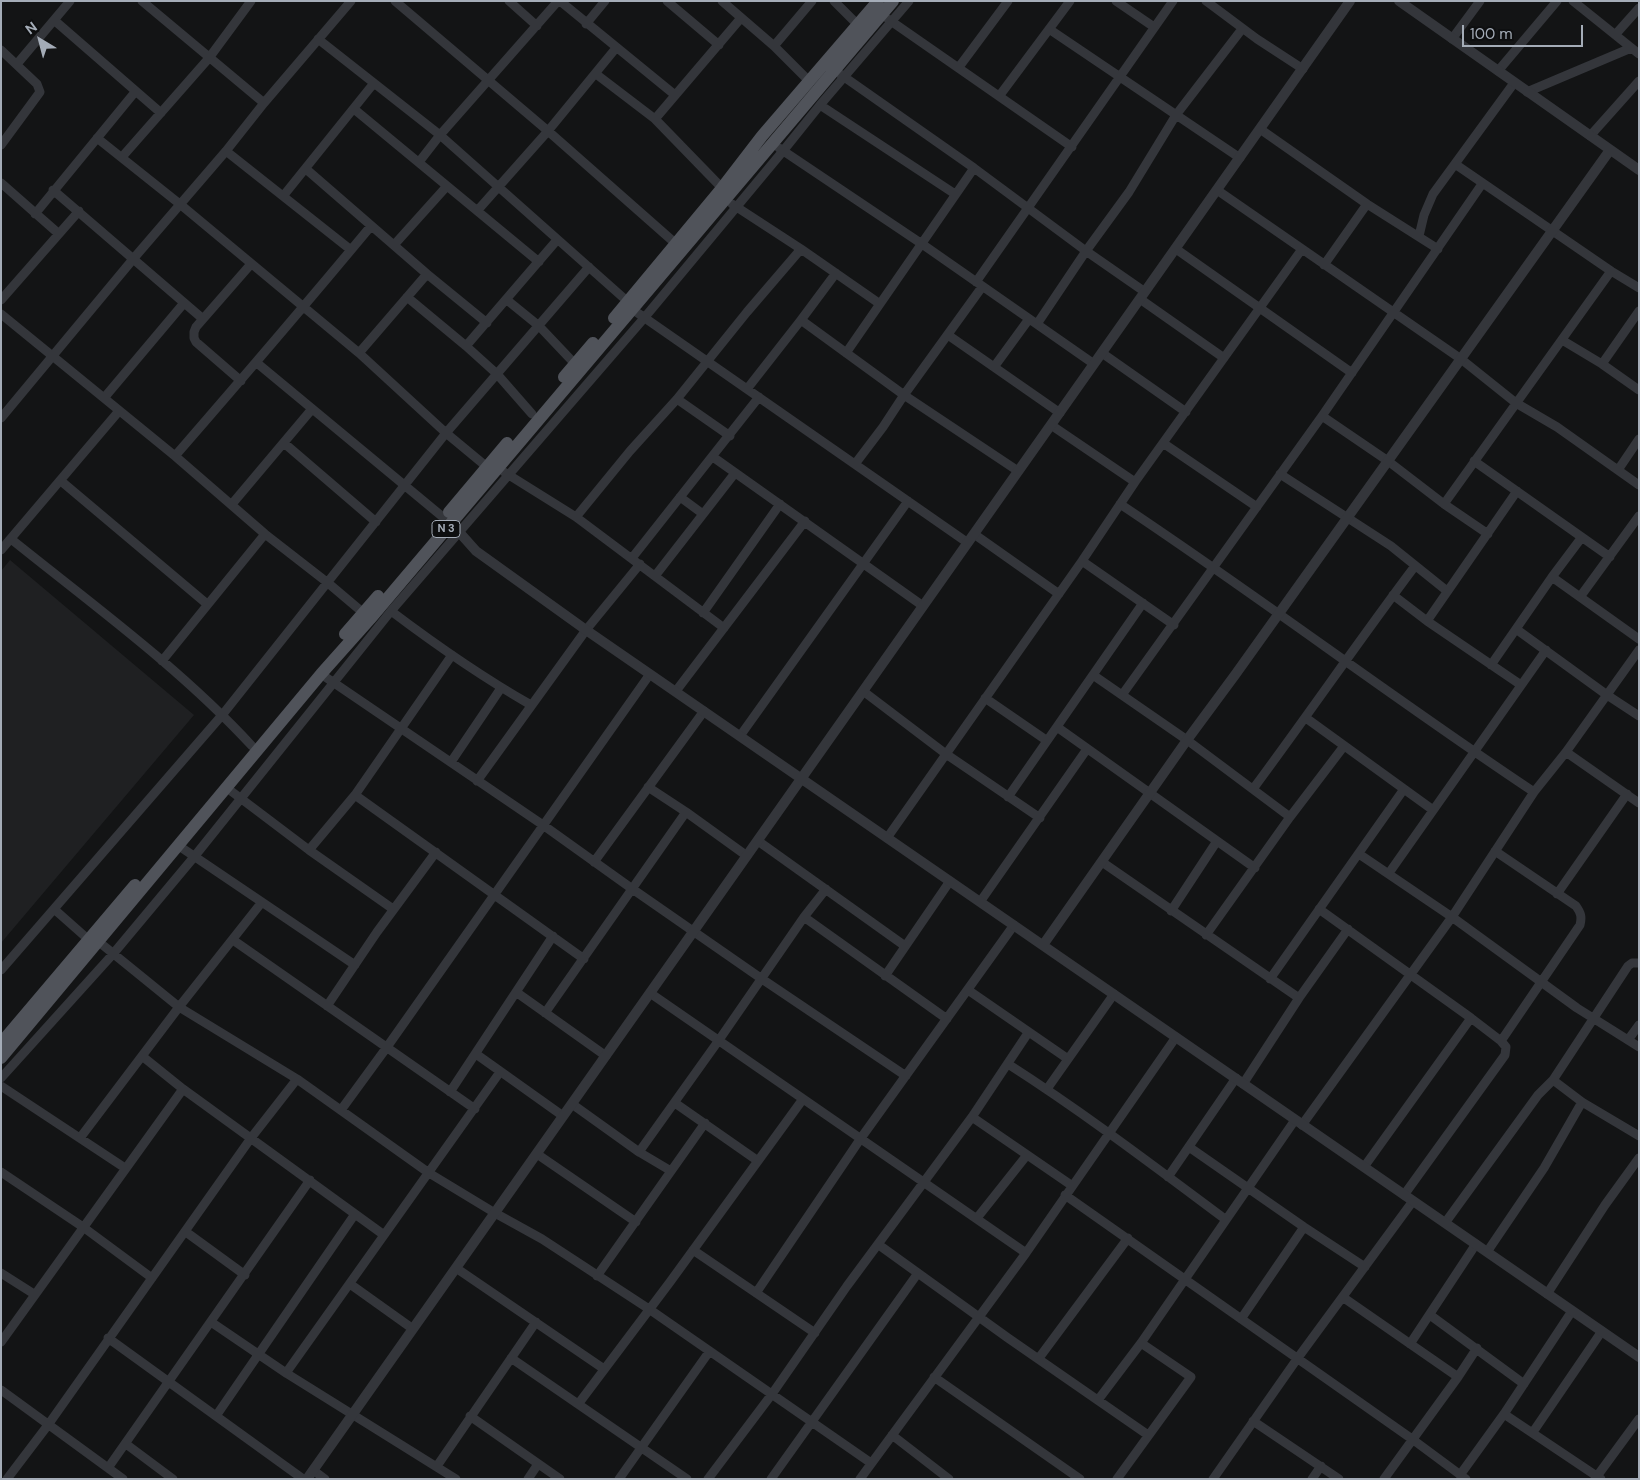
<!DOCTYPE html>
<html>
<head>
<meta charset="utf-8">
<style>
  body { margin:0 }
  #map { position:relative; width:1640px; height:1480px; overflow:hidden; background:#131415; font-family:"DM Sans",sans-serif }
  canvas { display:block }
  .frame { position:absolute; inset:0; border:2px solid #a4acb7; pointer-events:none }
  .north { position:absolute; left:15px; top:15px; width:50px; height:50px; -webkit-text-stroke:4px #0e0f10; paint-order:stroke; rotate:323deg; font-size:14px; font-weight:700; line-height:20px; text-align:center; color:#a4acb7 }
  .north::after { content:''; display:block; margin:auto; width:18px; height:22px; background:#a4acb7; clip-path:polygon(50% 0,100% 100%,50% 72%,0 100%) }
  .scale { position:absolute; left:1462px; top:25px; width:121px; height:22px; box-sizing:border-box; border:2px solid #a4acb7; border-top:0; padding-left:6px; font-size:15px; line-height:18px; white-space:nowrap; color:#a4acb7; -webkit-text-stroke:4px #0e0f10; paint-order:stroke }
</style>
</head>
<body>
<div id="map">
<canvas width="1640" height="1480"></canvas>
<div class="frame"></div>
<div class="north">N</div>
<div class="scale">100 m</div>
</div>
<script>
const context = document.querySelector('canvas').getContext('2d');
context.lineJoin = 'round';
function fillPath(path, color) { context.fillStyle = color; context.fill(path, 'evenodd'); }
function trace(path, color, width, dash) { context.strokeStyle = color; context.lineWidth = width; context.lineCap = dash ? 'butt' : 'round'; context.setLineDash(dash || []); context.stroke(path); }
function write(font, color, halo, rows, align = 'center') {
  context.font = font + ' "DM Sans",sans-serif'; context.lineWidth = 4; context.setLineDash([]); context.textBaseline = 'middle'; context.strokeStyle = halo; context.fillStyle = color; for (const [text, x, y, turn = 0] of rows) {
    context.save(); context.translate(x, y); context.rotate((+turn || 0) * Math.PI / 180); context.textAlign = isNaN(turn) ? turn : align; if (halo) context.strokeText(text, 0, 0); context.fillText(text, 0, 0); context.restore();
  }
}
fillPath(new Path2D(`
  M10,560L194,715L1,943V571Z`), '#1f2022');
trace(new Path2D(`
  M142,1L264,103
  M395,1L548,131L675,243
  M509,1L537,26
  M560,1L675,95
  M667,1L719,45
  M722,1L774,46L810,82
  M834,1L858,25
  M1116,1L1154,27
  M1206,1L1257,39L1303,69
  M1573,1L1639,54
  M888,19L1072,147
  M54,20L161,113
  M586,24L605,1
  M1049,29L1240,158
  M1615,35L1639,8
  M318,39L440,135L627,301
  M1452,39L1480,1
  M774,46L812,1
  M1,50L37,84L40,92L1,145
  M17,64L70,1
  M959,67L1008,1
  M1498,71L1557,1
  M596,74L655,119L722,188
  M840,74L974,168L1086,251L1145,292
  M1527,92L1631,48
  M1000,95L1070,1
  M820,105L955,194
  M354,109L539,262
  M655,119L741,18
  M1260,129L1367,204L1438,249
  M1590,136L1639,81
  M97,138L181,205L359,353L446,433L487,467
  M779,148L922,244L1094,364
  M226,151L351,250
  M122,157L209,58L251,1
  M419,162L440,135L558,1
  M1455,164L1611,271L1639,288
  M306,169L427,274L487,323
  M1,183L59,234
  M53,190L203,319
  M1217,190L1461,359L1516,403L1557,427L1639,485
  M284,195L374,83
  M732,204L801,249L880,304
  M477,211L548,131L616,48
  M35,214L135,92
  M1419,236L1424,215L1433,194L1514,83
  M394,245L447,186
  M1176,249L1352,373
  M1324,265L1367,204
  M976,282L1173,1
  M407,297L466,346L497,374L532,414
  M1140,299L1224,358
  M1,300L79,211
  M507,300L539,326L575,364
  M632,309L968,543
  M1,314L175,456L265,534L328,583L367,616
  M801,320L904,395L1018,471
  M1037,324L1086,251L1129,192L1176,115L1242,29
  M948,335L1060,413
  M1562,340L1602,364L1639,390
  M466,346L557,240
  M359,353L427,274
  M846,353L974,168
  M1102,353L1186,412
  M257,363L444,518
  M1602,364L1639,311
  M994,367L1029,319
  M241,381L196,342L194,338V332L196,327L251,264
  M747,389L801,320L836,273
  M104,398L184,303
  M677,399L730,436
  M1322,416L1388,461L1444,504L1488,534
  M1,418L134,258L226,151L264,103L351,1
  M1051,425L1135,482
  M284,443L376,522
  M1163,443L1257,507
  M175,456C241,380 307,303 371,226
  M713,457L923,606
  M1474,461L1610,557
  M855,464L883,427L904,395L982,287
  M1618,470L1639,439
  M504,472L576,517L724,628
  M1280,474L1391,546L1447,591
  M61,481L207,604
  M680,497L703,514
  M232,504L312,409
  M1120,504C1260,597 1394,699 1534,792
  M1444,504L1611,271
  M576,517L630,451L677,399L747,312L801,249
  M974,534L1059,594
  M11,539C93,605 180,668 252,746
  M1,550L119,411
  M632,558L759,397
  M1082,561L1174,625
  M655,576L735,473
  M1552,577L1639,639
  M1393,595L1427,621L1521,685
  M1580,597L1639,516
  M391,611C436,645 482,677 531,705
  M703,613L780,504
  M1427,621L1517,491
  M1516,629L1607,695L1639,716
  M162,661L265,534
  M1491,665L1552,577L1582,537
  M321,674L543,825L631,888L762,979L906,1076
  M1093,675L1187,740L1290,817
  M676,691L805,521
  M863,691L946,754L1040,818
  M1122,695L1322,416L1482,184
  M985,698L1046,740
  M1306,718L1433,810
  M1057,727L1255,868
  M740,736L908,501
  M1566,752L1639,803
  M451,762L501,688
  M477,781L586,630L640,564
  M648,787L686,812L747,856
  M227,788L309,850L393,909
  M1253,789C1308,715 1360,639 1415,566
  M355,795L584,959
  M1008,797L1143,603
  M887,838L1082,561L1135,482L1302,249
  M758,841L905,946
  M179,846L355,965
  M309,850L355,795L452,655
  M1495,851L1576,906C1581,913 1582,917 1580,925L1501,1041
  M1359,854L1452,917L1577,1008L1639,1047
  M594,862L704,711
  M1102,862L1299,998
  M1389,873L1546,650
  M1557,894L1627,794
  M980,902L1087,749
  M54,909L89,940
  M1319,909L1471,1018L1501,1041L1506,1047L1505,1055L1404,1195
  M1171,911L1217,841
  M804,917L947,1019
  M1206,935L1290,817L1344,746
  M233,940L475,1109
  M99,942L179,1007L297,1079L429,1173L495,1213L542,1239L649,1309L871,1463
  M1639,963H1632L1628,966L1553,1080L1582,1102L1639,1136
  M1,970L223,714L446,433L589,267
  M885,976L950,881
  M1270,979L1404,789
  M968,990L1068,1059
  M516,992L606,1056
  M650,993L1026,1253
  M327,1006L377,932L436,852
  M545,1013L686,812
  M1628,1040L1639,1025
  M476,1054L563,1116
  M142,1056L183,1089L384,1235
  M1008,1064C1083,1112 1154,1166 1225,1219
  M1,1078L113,954L194,857L391,611L645,317L783,151L820,105L909,1
  M1243,1084L1299,998L1348,929
  M1,1086L125,1168
  M1047,1089L1114,994
  M450,1092L553,936
  M675,1103L758,1161
  M572,1104L639,1152L671,1171
  M341,1110L387,1047L650,674
  M972,1117L1071,1185
  M1302,1125L1452,917L1534,792L1566,752L1639,650
  M80,1138L179,1007L262,902
  M1189,1147L1304,1227L1365,1267
  M639,1152L719,1040L804,917L826,889
  M537,1154L636,1222
  M1364,1167L1471,1018
  M1,1172L83,1227L152,1278
  M1168,1177L1236,1078
  M1065,1195L1412,1439L1466,1479
  M977,1218L1027,1155
  M1445,1223L1538,1095L1553,1080
  M186,1232L245,1275
  M879,1245L1008,1338L1148,1435
  M693,1250L815,1333
  M1487,1252L1544,1168L1582,1102
  M456,1268L604,1369
  M1,1273L34,1294
  M597,1276L705,1123
  M350,1284L413,1329
  M756,1293L861,1138L1014,925
  M1547,1294L1605,1205L1639,1158
  M1344,1298L1458,1377
  M1430,1315L1524,1384
  M1241,1319L1304,1227
  M211,1322L286,1373L456,1479
  M108,1338L303,1479
  M1,1342L183,1089
  M1410,1344L1476,1244
  M511,1358L687,1479
  M1039,1358L1128,1238
  M286,1373L500,1072
  M934,1377L1080,1479
  M1,1390L123,1479
  M1098,1400L1141,1343L1295,1120
  M579,1403L670,1282L803,1099
  M1504,1414L1601,1479
  M216,1416L355,1214
  M470,1416L560,1479
  M1253,1421L1339,1479
  M1533,1432L1602,1331
  M892,1435L949,1479
  M126,1444L173,1479
  M437,1466L536,1322
  M108,1468L310,1180
  M313,1470L325,1479
  M1460,1475L1504,1414L1572,1311
  M7,1479L48,1425L251,1138L297,1079
  M528,1479L538,1464
  M619,1479L709,1352
  M708,1479L772,1394L847,1286L972,1117L1028,1033
  M771,1479L918,1273
  M860,1479L1026,1253L1176,1037
  M1117,1479L1191,1377L1141,1343
  M1213,1479L1297,1359L1413,1201
  M1312,1479L1321,1466
  M1384,1479L1458,1377L1477,1348
  M1595,1479L1639,1419`), '#34363b', 9);
trace(new Path2D(`
  M1399,1L1639,170
  M451,523L476,551L586,630L1639,1357
  M1043,945L1187,740L1235,675L1610,150
  M307,1479L1350,1`), '#34363b', 10);
trace(new Path2D(`
  M614,318L722,188L762,136L878,1
  M564,377L593,343
  M449,512L507,443
  M345,634L378,596
  M1,1043L135,885
  M1,1058L321,674L370,619L893,1`), '#50535a', 12);
for (const [x, y, w] of [
  [446,529,28]
]) { const box = new Path2D(); box.roundRect(x - w / 2, y - 8.5, w, 17, 4); context.fillStyle = '#0e0f10'; context.fill(box); trace(box, '#a4acb7', 1); }
write('bold 11px', '#a4acb7', null, [
  ["N 3",446,529]
]);
</script>
</body>
</html>
